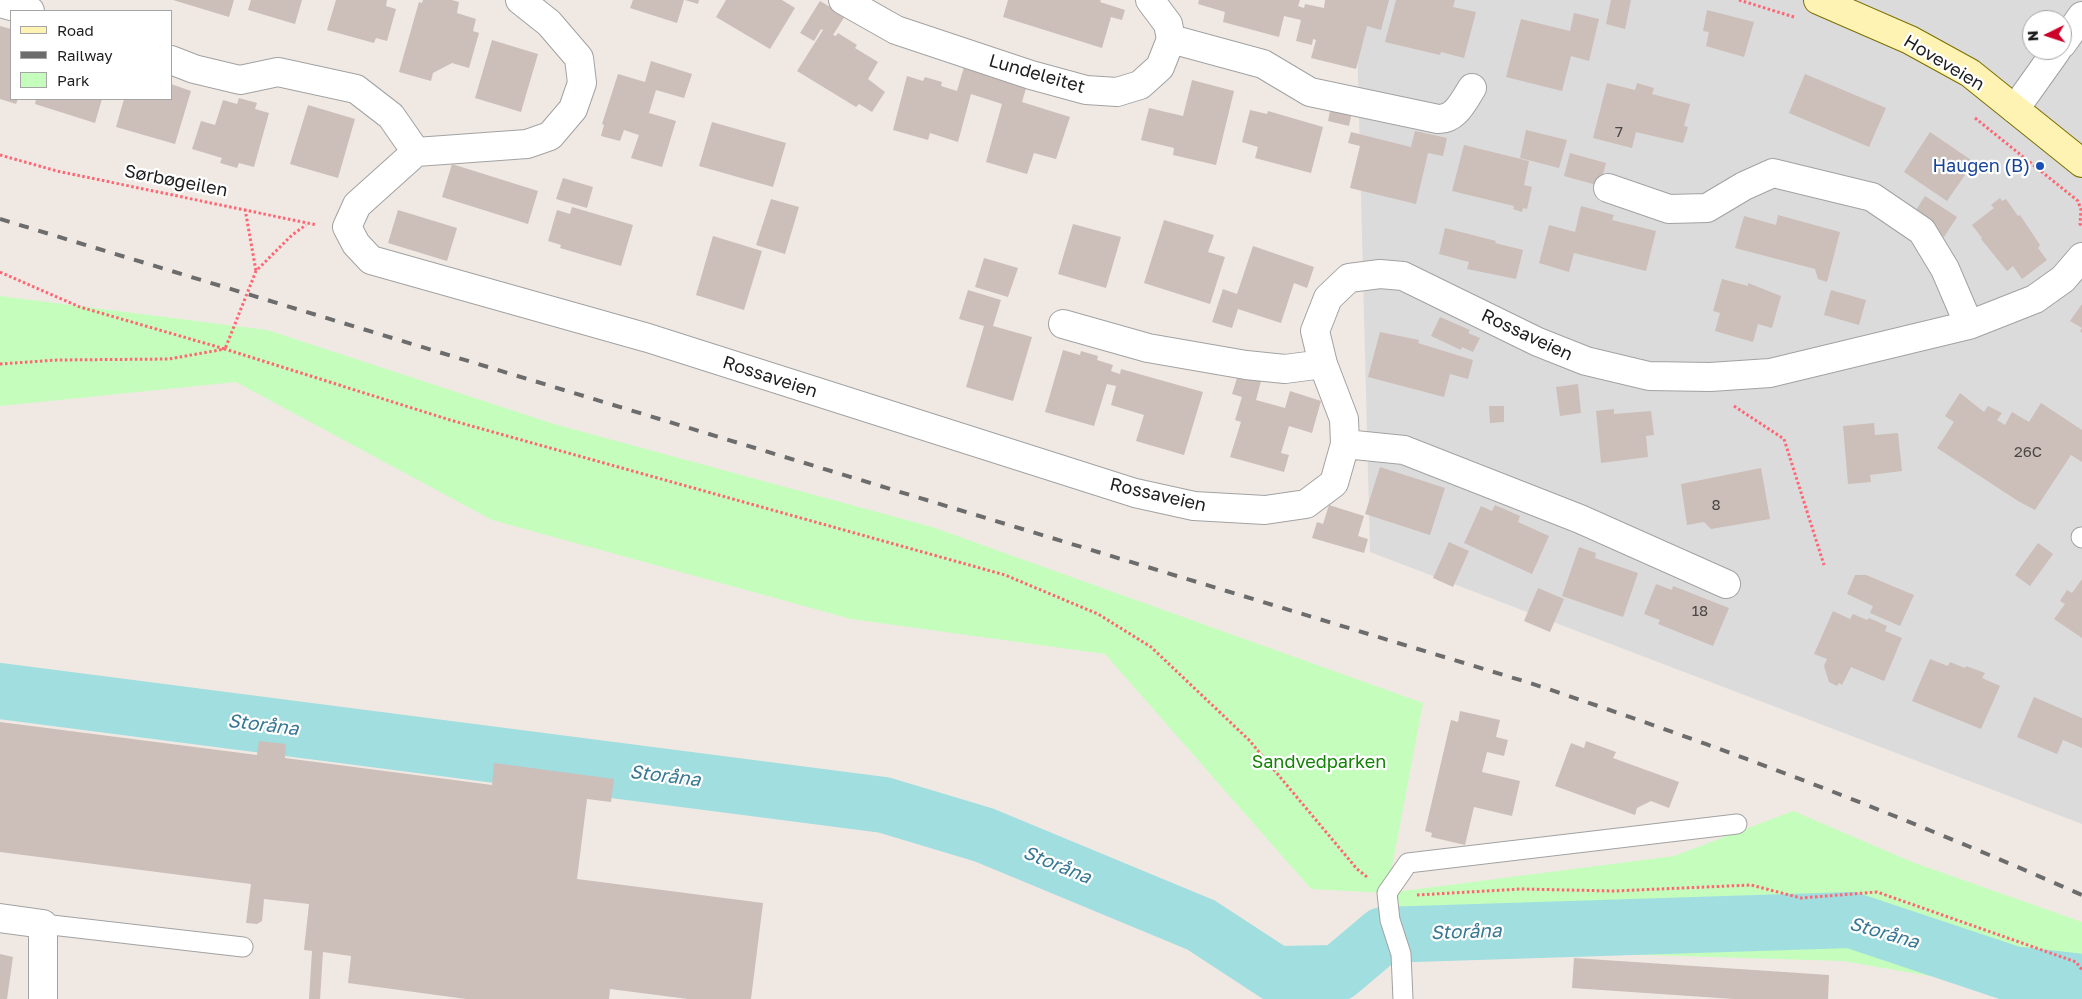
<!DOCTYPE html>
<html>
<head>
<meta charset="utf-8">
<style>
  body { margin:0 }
  #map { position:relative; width:2082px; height:999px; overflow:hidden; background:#f0e9e3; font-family:"Golos Text",sans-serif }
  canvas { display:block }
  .legend { position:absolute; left:10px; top:10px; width:162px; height:90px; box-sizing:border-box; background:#fff; border:1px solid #a5a5a5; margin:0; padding:6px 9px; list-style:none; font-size:15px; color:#1e1e1e }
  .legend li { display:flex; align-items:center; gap:10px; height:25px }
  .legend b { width:25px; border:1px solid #a5a5a5 }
  .north { position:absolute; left:2022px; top:10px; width:50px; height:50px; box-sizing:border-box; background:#fff; border:1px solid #a5a5a5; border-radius:50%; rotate:266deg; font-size:14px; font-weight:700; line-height:20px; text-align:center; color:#1e1e1e }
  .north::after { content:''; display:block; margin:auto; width:18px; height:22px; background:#cc0028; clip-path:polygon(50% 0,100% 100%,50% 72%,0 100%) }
</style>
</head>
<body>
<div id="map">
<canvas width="2082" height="999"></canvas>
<ul class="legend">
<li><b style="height:6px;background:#fef3b3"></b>Road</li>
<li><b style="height:6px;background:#6c6c6c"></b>Railway</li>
<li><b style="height:14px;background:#c4fdbc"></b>Park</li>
</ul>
<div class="north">N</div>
</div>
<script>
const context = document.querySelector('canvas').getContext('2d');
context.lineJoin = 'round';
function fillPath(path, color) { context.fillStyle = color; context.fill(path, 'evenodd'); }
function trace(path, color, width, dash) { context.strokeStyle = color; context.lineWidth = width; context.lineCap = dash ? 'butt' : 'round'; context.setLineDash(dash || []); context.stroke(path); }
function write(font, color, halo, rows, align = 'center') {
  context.font = font + ' "Golos Text",sans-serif'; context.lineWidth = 4.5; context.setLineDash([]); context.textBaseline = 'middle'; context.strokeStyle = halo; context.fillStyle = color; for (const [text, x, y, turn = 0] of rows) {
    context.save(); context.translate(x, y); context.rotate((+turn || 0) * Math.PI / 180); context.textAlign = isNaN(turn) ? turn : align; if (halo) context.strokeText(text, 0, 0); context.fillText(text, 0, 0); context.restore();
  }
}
fillPath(new Path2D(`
  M1356,0H2082V824L1370,552ZM2032,20H2062V50H2032Z`), '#dcdbdb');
fillPath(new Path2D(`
  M0,296L267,330L554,424L932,527L1423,703L1387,893L1674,856L1793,811L1912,862L2082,922V999H2063L1843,961L1419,948L1387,893L1311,889L1105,654L851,619L492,520L236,382L0,406Z`), '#c4fdbc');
trace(new Path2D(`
  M0,691L884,805L984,835L1201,925L1276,974L1338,973L1383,935L1851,920L2013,974L2082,982`), '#a0dee0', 56);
fillPath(new Path2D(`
  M173,0H234L229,17Z
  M251,0H302L295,24L248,10Z
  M336,0H387L386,6L396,9L387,41L376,38L374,43L327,30Z
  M423,0H452L459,2L457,13L476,19L473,31L479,33L469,68L452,63L433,73L431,81L399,72L419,2L422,3Z
  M633,0H684L677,23L630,8Z
  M685,0H699L698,4Z
  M726,0H782L795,8L770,49L716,17Z
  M1008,0H1101L1100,2L1125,10L1122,20L1111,17L1102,48L1003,17Z
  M1199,0H1300L1298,6L1304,8L1305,4L1324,8L1325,0H1389L1381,30L1367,26L1356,69L1311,58L1316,40L1313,39L1312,45L1296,41L1301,20L1284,16L1279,37L1223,22L1225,12L1198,4Z
  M1396,0H1455L1453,7L1476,12L1464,58L1441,52L1440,55L1385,42Z
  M1611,0H1631L1625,29L1606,24Z
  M820,1L845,16L833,35L836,36L838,33L857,45L855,48L878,62L868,79L885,92L872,112L859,104L856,107L797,71L823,30L821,29L814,41L800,33Z
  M1707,10L1754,22L1744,57L1706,46L1709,32L1703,31Z
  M1574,13L1599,19L1589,61L1571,56L1562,91L1506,77L1521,19L1570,31Z
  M0,26L11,29V99H18L16,104L0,99Z
  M492,40L538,54L521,112L475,98Z
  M651,61L692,74L684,98L656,90L649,113L676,121L662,167L631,158L639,135L624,130L620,141L601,136L604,125L602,124L618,74L645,82Z
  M964,67L1027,85L1022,102L1070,117L1056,159L1034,153L1027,174L986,162L1002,104L971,94L958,142L930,133L928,140L893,130L907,76L923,81L925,77L942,82L941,86L957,91Z
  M1805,74L1886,108L1869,147L1789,113Z
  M1192,80L1234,91L1216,165L1173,155L1174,148L1141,140L1149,108L1183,116Z
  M1607,83L1635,90L1637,83L1654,88L1652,94L1690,104L1684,126L1688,127L1683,143L1636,132L1632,148L1593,138Z
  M171,84L191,91L175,144L116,127L124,99H171Z
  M239,98L257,103L255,109L269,113L254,167L239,163L237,168L220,163L222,158L192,149L201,121L215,125L223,100L237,104Z
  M36,99H102L95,123L35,104Z
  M308,105L355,119L338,178L290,164Z
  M1331,106L1352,112L1349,126L1328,121Z
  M1250,110L1267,114L1268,111L1323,127L1311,173L1255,158L1258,147L1242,142Z
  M712,122L786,143L773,187L699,166Z
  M1526,130L1567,140L1559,168L1520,158Z
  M1415,131L1447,138L1443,156L1428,153L1416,204L1350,188L1360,146L1348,143L1351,132L1411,147Z
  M1930,132L1974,162L1947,201L1904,172Z
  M1464,145L1529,161L1524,185L1532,187L1527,209L1523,208L1522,212L1513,209L1514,206L1452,191Z
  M1570,153L1606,163L1600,186L1564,176Z
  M452,164L538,191L528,224L442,197Z
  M563,178L593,187L587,208L556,199Z
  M1925,196L1957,217L1944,237L1912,216Z
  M2000,198L2002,201L2006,199L2018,216L2020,215L2040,245L2038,248L2047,260L2022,279L2013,266L2007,271L1981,239L1982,238L1972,225L1994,208L1991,205Z
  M771,199L799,207L785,254L756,245Z
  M1581,206L1614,215L1612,220L1656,231L1646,271L1574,253L1569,272L1539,263L1549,225L1575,232Z
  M572,207L633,225L621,266L560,248L561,245L548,241L557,210L570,214Z
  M398,210L457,228L447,261L388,243Z
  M1778,215L1840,232L1827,282L1818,279L1815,269L1735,248L1744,216L1776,225Z
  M1164,220L1214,235L1208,252L1225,257L1210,304L1144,283Z
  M1073,224L1121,237L1106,288L1058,274Z
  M1445,228L1496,241L1495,243L1523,250L1516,279L1467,269L1469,262L1439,254Z
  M713,236L762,251L744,310L696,295Z
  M1253,246L1314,267L1307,288L1294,283L1281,323L1238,309L1232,328L1212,322L1223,289L1237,294Z
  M984,258L1018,268L1008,297L975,287Z
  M1722,279L1748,286V283L1781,296L1772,328L1758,324L1753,342L1715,331L1720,313L1713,311Z
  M968,290L1001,300L993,326L1032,337L1013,401L966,387L984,326L959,319Z
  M1831,290L1866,300L1859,325L1824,315Z
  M2082,304V333L2080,331L2082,328L2070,321Z
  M1440,317L1470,330L1468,333L1480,338L1473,352L1462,347L1461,350L1431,336Z
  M1380,332L1419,340L1418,343L1473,360L1468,379L1450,374L1444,397L1368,377Z
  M1063,350L1080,355L1081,351L1098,356L1097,360L1113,365L1111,371L1120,374L1121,369L1203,392L1184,455L1136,441L1144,415L1111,405L1116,386L1107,384L1094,426L1045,412Z
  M1238,375L1261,381L1256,400L1285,408L1290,391L1321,401L1312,433L1289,426L1281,453L1289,455L1284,472L1230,457L1241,422L1235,420L1242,397L1232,394Z
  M1578,384L1581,413L1560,416L1556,387Z
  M1960,393L1984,412L1988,406L2002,413L1997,420L2005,425L2012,412L2029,422L2041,403L2082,430V462L2071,455L2035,510L2018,501L1937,448L1954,422L1945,416Z
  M1489,406H1504V422L1490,423Z
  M1614,409V414L1651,411L1654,435L1646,436L1648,457L1601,463L1596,411Z
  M1874,423L1875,435L1898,433L1902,471L1870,475L1871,482L1848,484L1843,426Z
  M1380,467L1445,488L1430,535L1365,514Z
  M1761,468L1770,519L1711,529L1704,522L1687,525L1681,484Z
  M1329,505L1364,516L1358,536L1368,539L1364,553L1312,538L1317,522L1323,524Z
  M1495,505L1520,516L1518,522L1549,536L1532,574L1464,543L1481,506L1492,511Z
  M1449,542L1469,551L1453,587L1433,578Z
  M2038,543L2053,554L2030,586L2015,575Z
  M1579,547L1596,553L1595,558L1638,573L1623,617L1562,596Z
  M1855,575H1866L1914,595L1900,626L1870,613L1873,606L1847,594Z
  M2082,579V638L2054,619L2065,604L2060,601L2067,590L2072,593Z
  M1656,584L1672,590L1673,586L1729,608L1713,646L1658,624L1660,620L1644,614Z
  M1538,588L1564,599L1550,632L1524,621Z
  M1833,611L1850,619L1853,614L1867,620L1869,618L1887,626L1885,631L1902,638L1884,681L1851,667L1842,685L1839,683L1837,686L1829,682L1824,666L1827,659L1814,654Z
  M1930,659L1948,666L1950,662L1965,668L1966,666L1985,673L1982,678L2000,686L1981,729L1912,701Z
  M2034,697L2082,718V748L2063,740L2057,754L2017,737Z
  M1460,711L1500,720L1496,737L1508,740L1504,756L1487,752L1482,772L1520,781L1512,816L1474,807L1465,845L1431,837L1432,833L1425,831L1451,720L1458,722Z
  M0,722L257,755L259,741L286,744L285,758L492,785L494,763L614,779L611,802L587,799L577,879L763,903L751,999H688L610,989L609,999H466L348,983L351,956L323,952L320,999H309L312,951L304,950L309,904L264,899L262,921L257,924L246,923L251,884L0,852Z
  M1586,741L1616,752L1613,758L1679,782L1669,808L1651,801L1637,808L1635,815L1555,786L1571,743L1584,748Z
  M0,954L13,957L7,999H0Z
  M1574,958L1829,975L1828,999H1734L1572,988Z`), '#ccbeb9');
const lane = new Path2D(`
  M2081,537L2082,538
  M43,924L243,947
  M1403,999L1401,954L1390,920L1387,893L1408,863L1737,824`);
const street = new Path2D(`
  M520,0L549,23L579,58L582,83L573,109L550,136L527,144L416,152L357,205L347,227L356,244L371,260L648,338L1135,493L1194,506L1265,510L1306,504L1334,483L1345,444L1344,419L1323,364L1315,331L1328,298L1349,278L1380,274L1403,276L1538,342L1586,361L1649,376L1710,377L1770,373L1969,325L2035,299L2063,279L2082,257
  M843,0L896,30L1031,75L1086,90L1117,92L1140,85L1160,67L1171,39L1168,24L1150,0
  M0,3L30,11
  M1171,39L1263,64L1310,92L1438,119C1455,120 1463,102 1472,88
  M2062,44L2082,16
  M171,60L194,69L240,80L278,72L356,89L391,116L416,152
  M2015,109L2057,50
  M1608,188L1669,209L1707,208L1744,186L1773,173L1872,197L1922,231L1945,269L1969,325
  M1063,324L1148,348L1246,365L1285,369L1323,364
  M1345,444L1404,450L1580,519L1726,584
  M0,918L43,924V999`);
const secondary = new Path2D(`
  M1818,0L1910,40L1970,73L2082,163`);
trace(lane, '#a2a2a2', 21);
trace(street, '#a2a2a2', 30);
trace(secondary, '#7a6f00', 30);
trace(new Path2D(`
  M1739,0L1794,17
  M1975,118L2078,201L2081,210L2080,224L2082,226
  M0,155L57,171L317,225
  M245,209L256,271
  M0,272L80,307L225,349L256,271L292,235L306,225
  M0,364L57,360L169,359L225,349L450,420L1005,575L1098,614L1151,647L1249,740L1357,869L1367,877
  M1734,406L1784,439L1824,565
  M1417,895L1521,889L1614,891L1751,885L1801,898L1877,892L2076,962L2082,970`), '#ff6573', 3, [2.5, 2.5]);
trace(lane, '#fff', 19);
trace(street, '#fff', 28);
trace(secondary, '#fef3b3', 28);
trace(new Path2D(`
  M0,219L1530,683C1717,745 1901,815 2082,895`), '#6c6c6c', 4, [10, 10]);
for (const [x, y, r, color] of [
  [2040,166,5,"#1a4fb4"]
]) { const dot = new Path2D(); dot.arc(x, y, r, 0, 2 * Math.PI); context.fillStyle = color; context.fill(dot); trace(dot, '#fff', 2); }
write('15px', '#4a4645', null, [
  ["7",1619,132],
  ["26C",2028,452],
  ["8",1716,505],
  ["18",1700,611]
]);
write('18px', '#1e1e1e', '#fff', [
  ["Hoveveien",1944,63,31],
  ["Lundeleitet",1037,74,16],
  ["Sørbøgeilen",176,181,11],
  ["Rossaveien",1527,335,25],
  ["Rossaveien",770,377,18],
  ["Rossaveien",1158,495,13]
]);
write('18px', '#164399', '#fff', [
  ["Haugen (B)",2030,166]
], 'right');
write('18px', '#128404', '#fff', [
  ["Sandvedparken",1319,762]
]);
write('italic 19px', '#397893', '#fff', [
  ["Storåna",263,725,7],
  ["Storåna",665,776,7],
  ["Storåna",1057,865,22],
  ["Storåna",1466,932,-2],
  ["Storåna",1884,933,16]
]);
</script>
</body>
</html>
